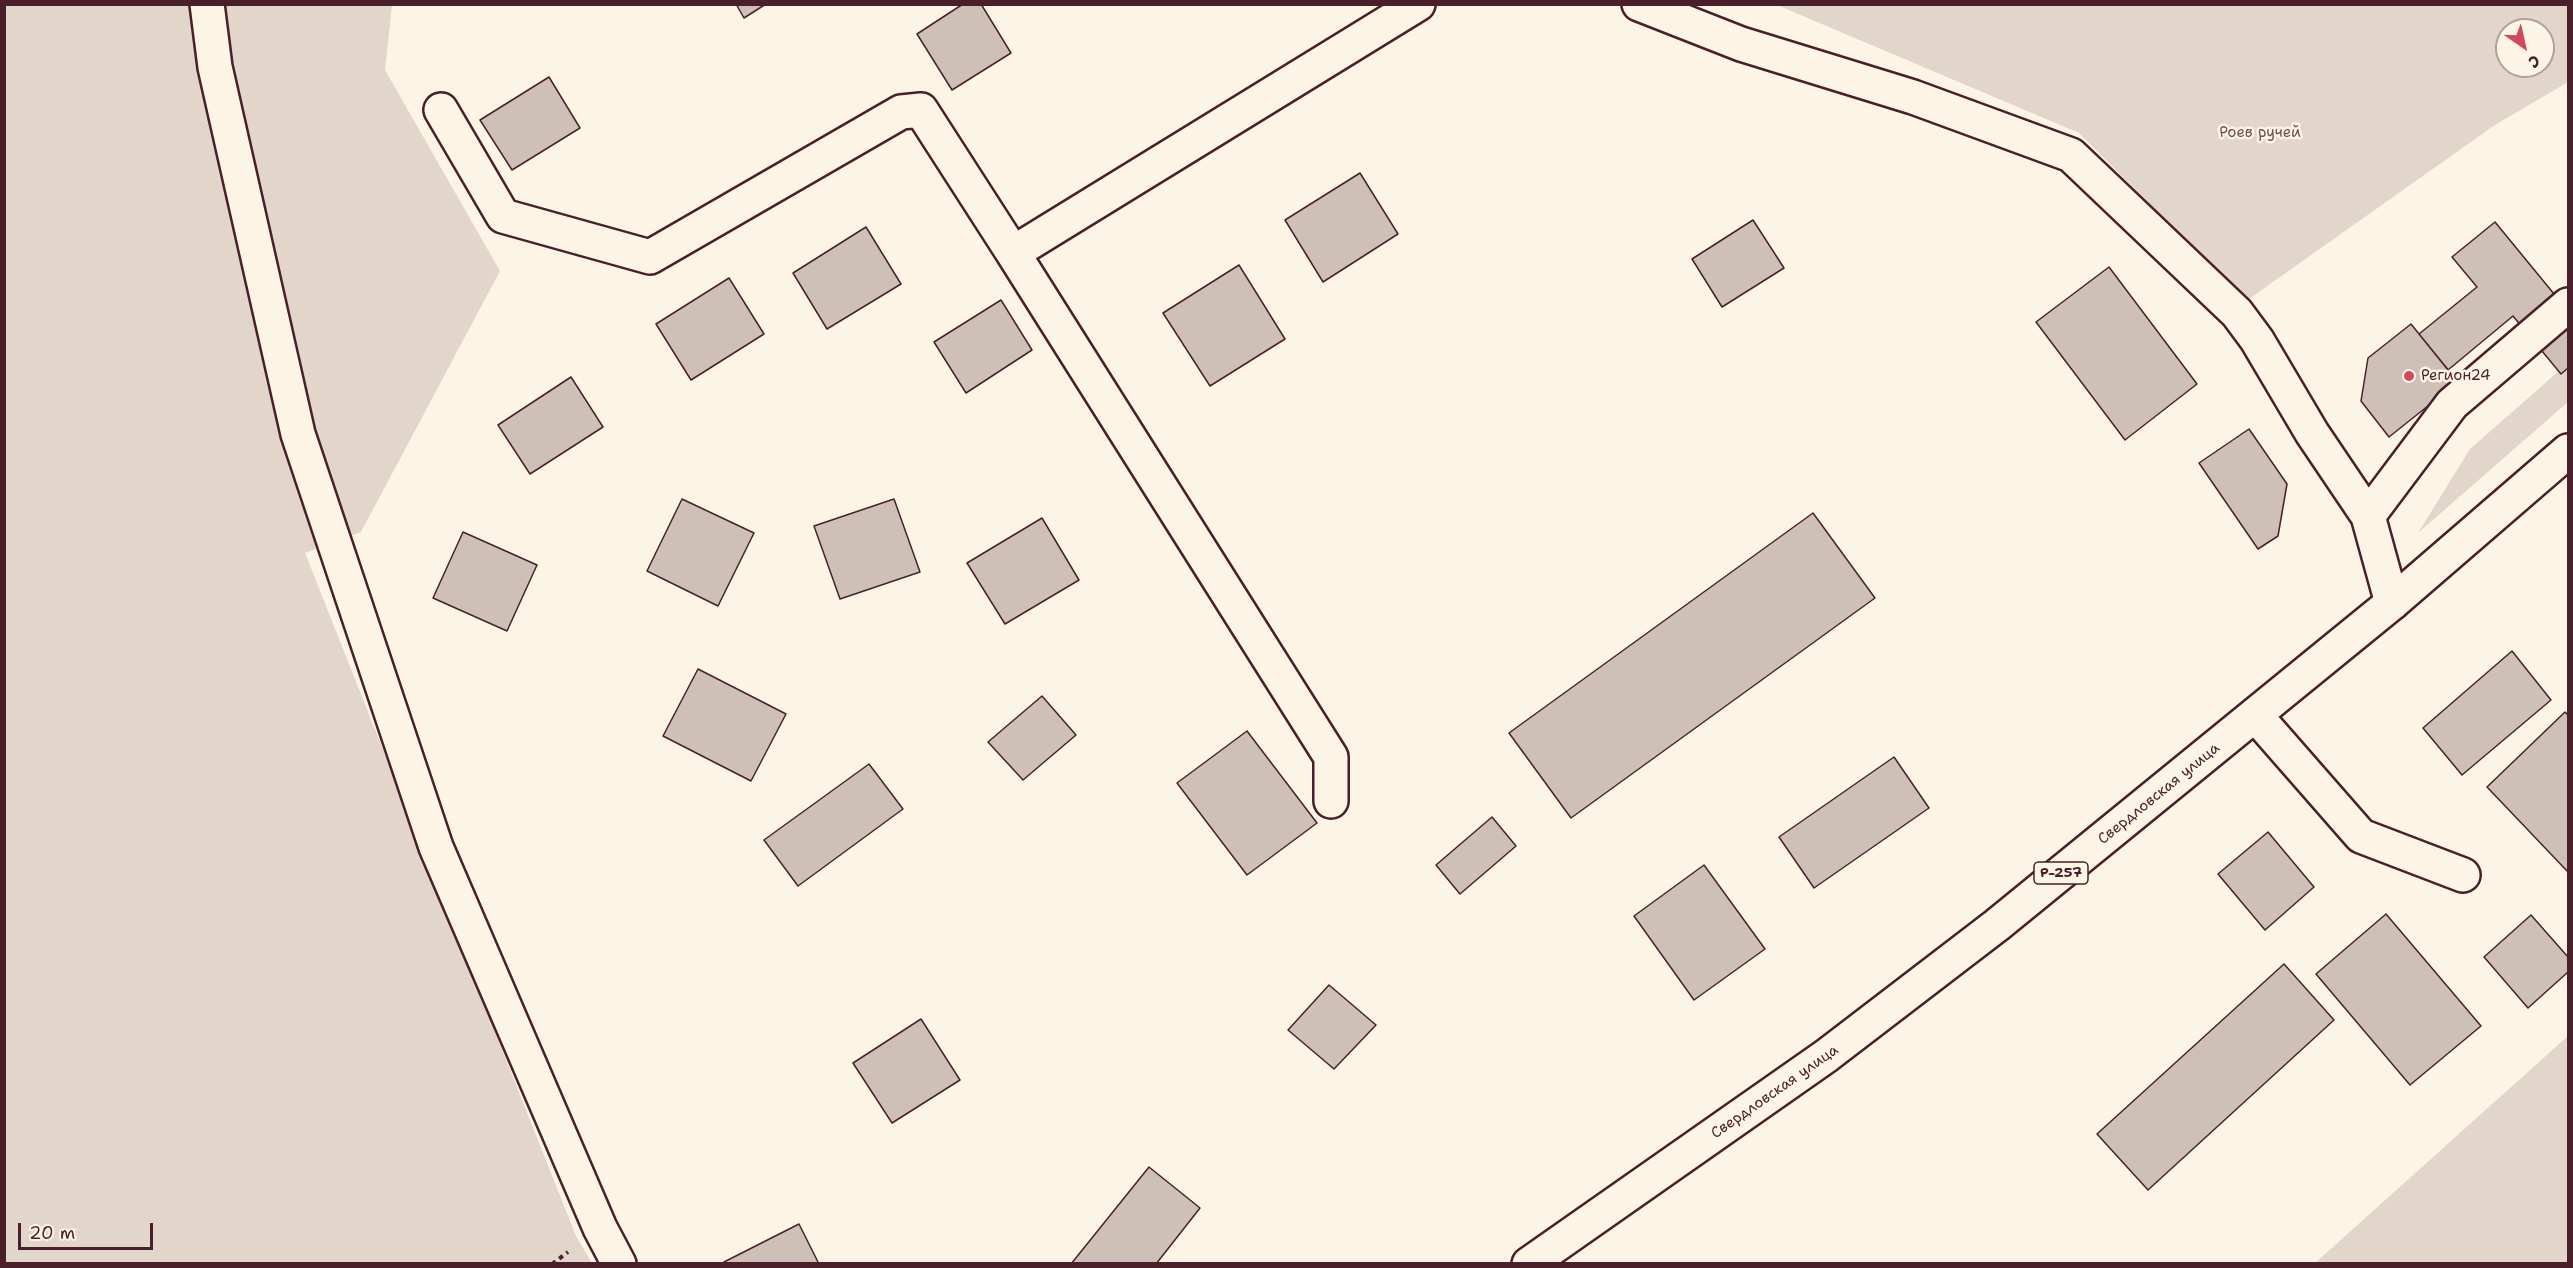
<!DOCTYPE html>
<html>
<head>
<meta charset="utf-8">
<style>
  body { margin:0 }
  #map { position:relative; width:2573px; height:1268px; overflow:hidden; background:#fcf5e5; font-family:"Shantell Sans",sans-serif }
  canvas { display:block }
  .frame { position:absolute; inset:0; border:6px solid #4a1f2b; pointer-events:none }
  .north { position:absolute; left:2495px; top:18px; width:60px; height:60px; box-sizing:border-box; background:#fcf5e5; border:2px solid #b59f9b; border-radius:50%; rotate:146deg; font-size:16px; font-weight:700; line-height:24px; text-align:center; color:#4a1f2b }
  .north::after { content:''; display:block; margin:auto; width:21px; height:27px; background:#d1495b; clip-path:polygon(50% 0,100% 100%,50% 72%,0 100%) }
  .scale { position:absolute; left:18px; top:1223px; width:135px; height:27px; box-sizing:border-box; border:3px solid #4a1f2b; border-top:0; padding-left:8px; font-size:18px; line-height:21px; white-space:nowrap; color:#4a1f2b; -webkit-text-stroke:4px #fcf5e5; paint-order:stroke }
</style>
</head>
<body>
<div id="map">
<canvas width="2573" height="1268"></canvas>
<div class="frame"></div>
<div class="north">С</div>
<div class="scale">20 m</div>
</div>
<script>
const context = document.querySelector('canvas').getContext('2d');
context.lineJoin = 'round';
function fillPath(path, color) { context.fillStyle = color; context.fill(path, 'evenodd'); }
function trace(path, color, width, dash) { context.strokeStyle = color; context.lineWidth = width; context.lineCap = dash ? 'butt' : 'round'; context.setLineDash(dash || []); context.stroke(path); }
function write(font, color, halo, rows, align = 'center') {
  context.font = font + ' "Shantell Sans",sans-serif'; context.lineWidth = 5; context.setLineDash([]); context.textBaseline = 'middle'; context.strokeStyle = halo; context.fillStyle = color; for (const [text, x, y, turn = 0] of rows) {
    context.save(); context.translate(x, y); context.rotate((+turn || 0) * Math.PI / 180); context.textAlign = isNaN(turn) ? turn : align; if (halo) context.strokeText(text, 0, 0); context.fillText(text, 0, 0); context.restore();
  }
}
fillPath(new Path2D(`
  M5,5H392L385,70L500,271L361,532L305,553L576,1236L592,1263L5,1264Z
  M1777,5H2568V82L2495,125L2246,301L2079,133ZM2507,30H2543V66H2507Z
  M2568,363V402L2418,533L2470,449Z
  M2568,1036V1263H2315Z`), '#e2d5ca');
const building = new Path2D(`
  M736,4H766L744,18Z
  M963,4H981L1011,53L952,90L917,34Z
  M549,77L580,128L512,170L480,120Z
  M1360,173L1398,234L1323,282L1285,220Z
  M1753,220L1784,268L1722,307L1692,259Z
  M2495,222L2568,311V368L2561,374L2513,316L2448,370L2419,334L2477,287L2452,257Z
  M866,227L901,284L827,329L793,273Z
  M1239,265L1285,339L1210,386L1163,313Z
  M2109,267L2197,384L2125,440L2036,322Z
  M729,278L764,334L691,380L656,324Z
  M1001,300L1032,350L966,393L934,342Z
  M2411,324L2458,382L2389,437L2361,401L2368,358Z
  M571,377L603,427L530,474L498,425Z
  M2249,429L2287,484L2278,536L2258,549L2199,463Z
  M682,499L754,533L718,606L647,571Z
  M894,499L920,572L840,599L814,526Z
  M1813,513L1875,598L1571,818L1509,733Z
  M1042,518L1079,580L1005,624L967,563Z
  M463,532L537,565L507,631L433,598Z
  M2512,651L2551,700L2462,775L2423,728Z
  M698,669L786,714L751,781L663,736Z
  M1042,696L1076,735L1023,780L988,742Z
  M2565,712L2568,715V872L2487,787Z
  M1247,731L1317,823L1247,875L1177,783Z
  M1894,757L1929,808L1814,888L1779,837Z
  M869,764L903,809L798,886L764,840Z
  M1492,817L1516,846L1460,894L1436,865Z
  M2268,832L2314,887L2265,930L2218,874Z
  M1704,865L1765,949L1694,1000L1634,916Z
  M2386,914L2481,1026L2410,1085L2316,974Z
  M2531,915L2568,957V972L2528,1008L2484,957Z
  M2284,964L2334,1020L2148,1190L2097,1134Z
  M1329,985L1376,1025L1334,1069L1288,1030Z
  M921,1019L960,1080L892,1123L853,1063Z
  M1149,1167L1200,1208L1156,1264H1071Z
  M799,1224L819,1264H725L724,1262Z`);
fillPath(building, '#cfc0b7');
trace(building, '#4a1f2b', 1.5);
const minor = new Path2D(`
  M207,4L215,67L298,434L436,847L600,1228L619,1264
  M1639,4L1741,44L1913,97L2071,155L2237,313L2257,340L2312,433L2368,516L2392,603
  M441,110L503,216L650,257L901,112L921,110L1013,253
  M2368,516L2452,404L2568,305
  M2256,716L2361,836L2463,875
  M1331,801V757L1013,253L1418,4`);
const highway = new Path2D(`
  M1529,1264L1826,1056L1997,925L2392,603L2568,451`);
trace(minor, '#4a1f2b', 38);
trace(highway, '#4a1f2b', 38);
trace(new Path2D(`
  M552,1264L568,1252`), '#4a1f2b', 4, [4.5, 4.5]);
trace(minor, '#fcf5e5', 33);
trace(highway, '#fcf5e5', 33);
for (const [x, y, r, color] of [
  [2409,376,6,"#d1495b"]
]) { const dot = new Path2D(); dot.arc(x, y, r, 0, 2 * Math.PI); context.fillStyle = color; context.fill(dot); trace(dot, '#fcf5e5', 2); }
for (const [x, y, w] of [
  [2061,873,54]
]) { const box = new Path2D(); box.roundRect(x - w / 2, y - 11, w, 22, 4.5); context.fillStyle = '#fcf5e5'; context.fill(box); trace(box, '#4a1f2b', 1.5); }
write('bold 14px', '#4a1f2b', null, [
  ["Р-257",2061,873]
]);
write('15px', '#704c53', '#fcf5e5', [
  ["Роев ручей",2260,133]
]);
write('15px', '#4a1f2b', '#fcf5e5', [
  ["Регион24",2421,376]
], 'left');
write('15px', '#4a1f2b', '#fcf5e5', [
  ["Свердловская улица",2159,794,-39],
  ["Свердловская улица",1775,1092,-35]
]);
</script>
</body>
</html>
